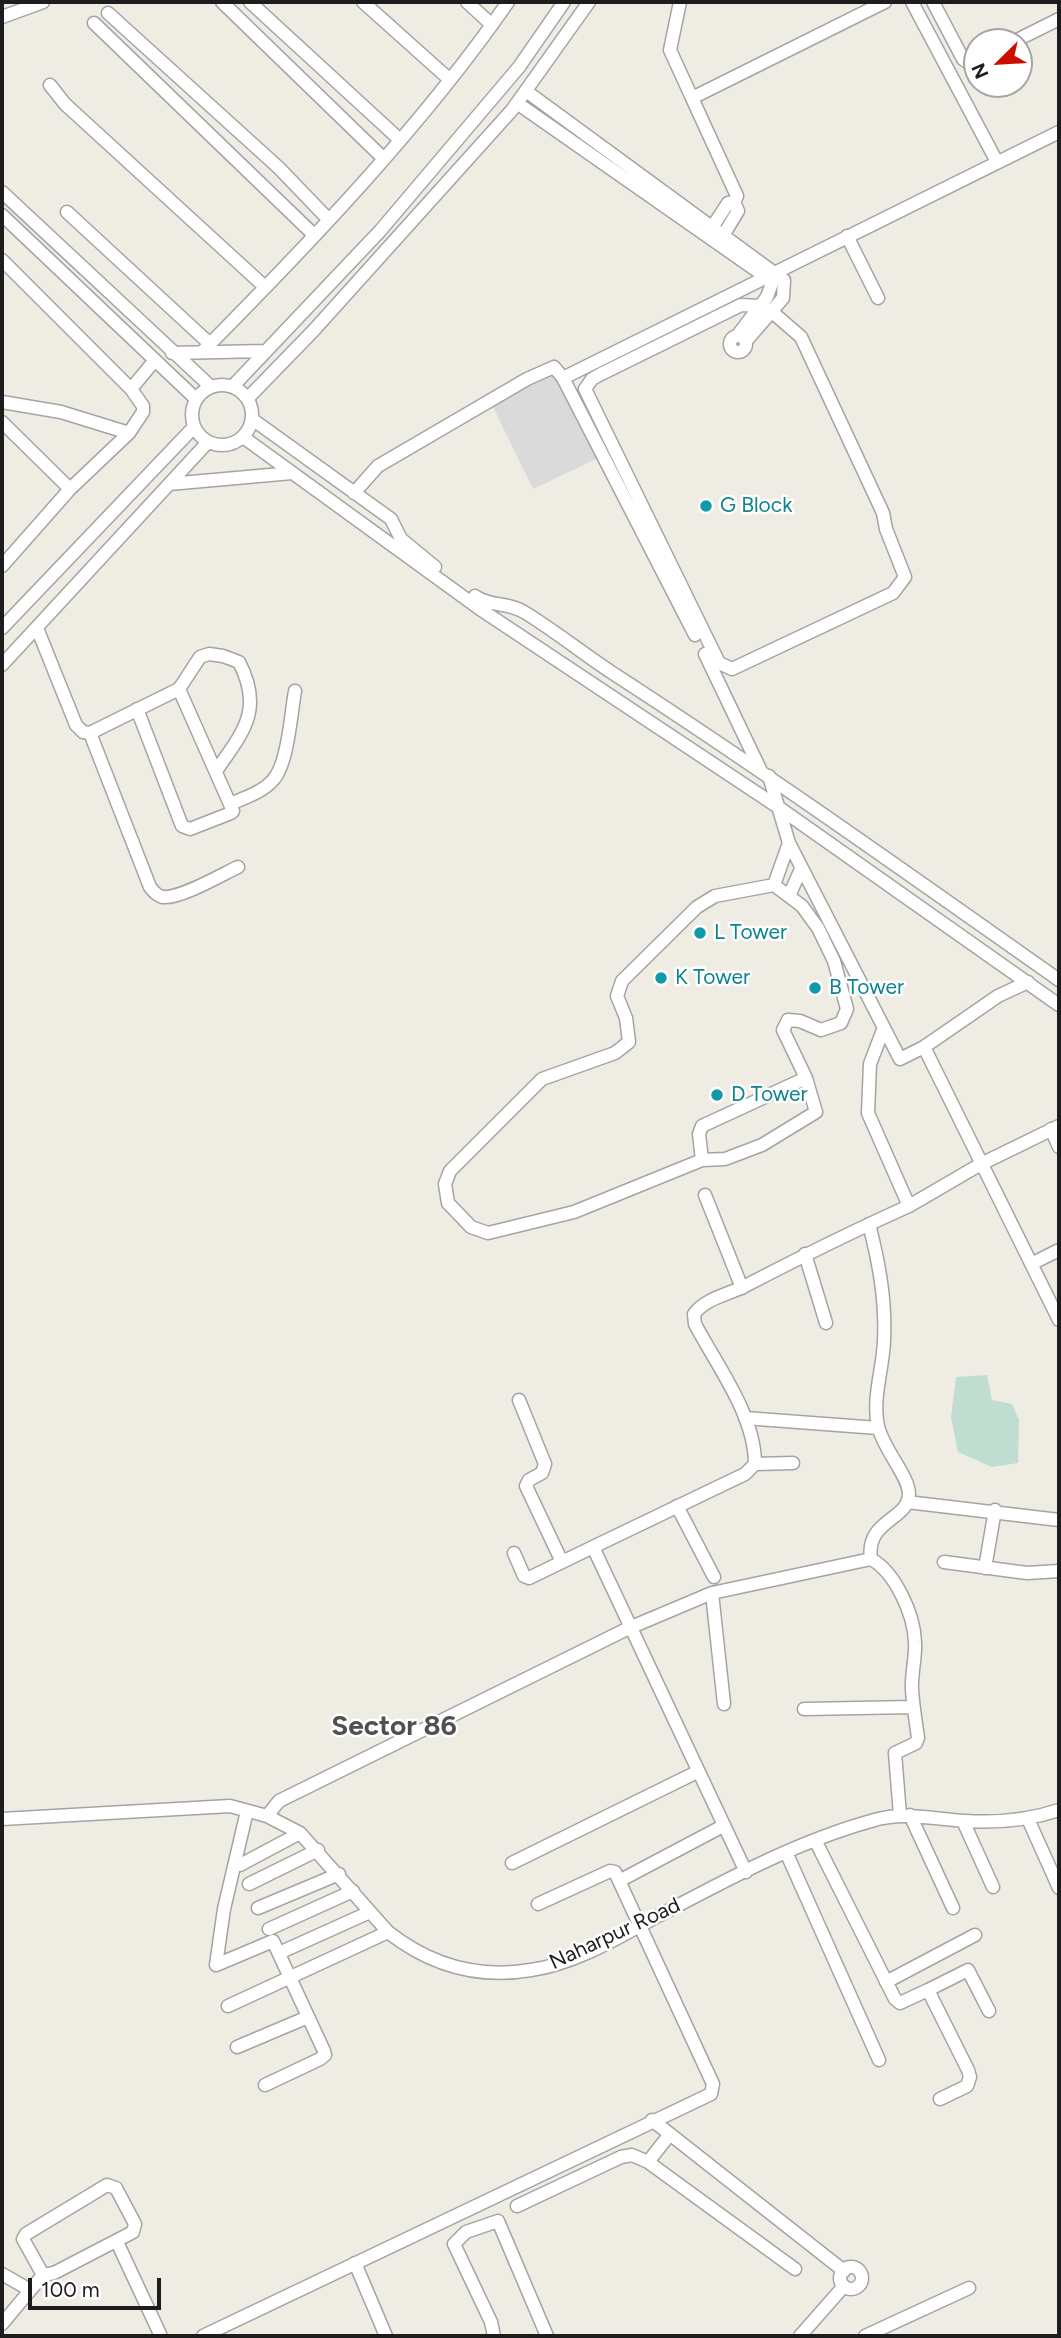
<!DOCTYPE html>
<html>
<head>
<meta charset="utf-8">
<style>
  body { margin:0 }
  #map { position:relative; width:1061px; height:2338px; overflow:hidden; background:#efece3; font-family:Figtree,sans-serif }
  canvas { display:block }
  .frame { position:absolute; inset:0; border:4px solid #1d1d1d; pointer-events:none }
  .north { position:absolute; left:963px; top:28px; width:70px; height:70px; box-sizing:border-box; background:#fff; border:2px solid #a5a5a5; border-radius:50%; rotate:246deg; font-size:19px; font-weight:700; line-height:28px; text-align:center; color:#1d1d1d }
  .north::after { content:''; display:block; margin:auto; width:24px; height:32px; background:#cb0e00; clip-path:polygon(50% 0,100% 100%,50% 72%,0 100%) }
  .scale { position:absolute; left:28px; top:2278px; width:133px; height:32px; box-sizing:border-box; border:4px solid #1d1d1d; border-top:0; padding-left:9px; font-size:21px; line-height:24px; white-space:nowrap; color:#1d1d1d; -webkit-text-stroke:5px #fff; paint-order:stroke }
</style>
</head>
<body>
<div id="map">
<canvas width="1061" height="2338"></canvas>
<div class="frame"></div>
<div class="north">N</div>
<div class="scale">100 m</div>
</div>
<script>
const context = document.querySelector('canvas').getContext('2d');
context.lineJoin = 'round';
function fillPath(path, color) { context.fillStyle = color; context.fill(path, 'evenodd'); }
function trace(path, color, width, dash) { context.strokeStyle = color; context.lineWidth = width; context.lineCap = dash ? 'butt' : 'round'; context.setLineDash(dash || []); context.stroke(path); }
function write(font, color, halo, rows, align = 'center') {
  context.font = font + ' Figtree,sans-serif'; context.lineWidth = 5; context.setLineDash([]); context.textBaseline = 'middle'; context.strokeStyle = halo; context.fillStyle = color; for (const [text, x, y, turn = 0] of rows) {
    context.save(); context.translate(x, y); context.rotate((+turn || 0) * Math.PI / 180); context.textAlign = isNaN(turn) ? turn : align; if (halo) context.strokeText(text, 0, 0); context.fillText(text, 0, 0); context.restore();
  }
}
fillPath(new Path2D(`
  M554,373L598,458L533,489L492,405Z`), '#dbdada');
fillPath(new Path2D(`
  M987,1375L992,1400L1012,1404L1019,1420L1018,1463L992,1467L958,1452L951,1417L956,1377Z`), '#c0ddd1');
const minor = new Path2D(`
  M222,2L382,157
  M250,2L399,139
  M363,2L449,79
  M467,2L492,25
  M680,2L670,50L692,98
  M912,2L997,162
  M933,2L963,59L970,64L977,60
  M108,13L279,168L328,219
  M2,17L43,2
  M94,23L313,234
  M1013,42L1059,19
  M50,85L65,104L265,287
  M526,91L784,280L783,298L746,341
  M517,103L766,277L772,283L767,297L737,336
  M2,192L210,386
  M67,212L210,344
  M2,215L196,399
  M713,226L728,203L734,202L737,196L692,98L885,2
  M724,234L738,211L734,202
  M847,236L878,298
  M2,260L131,389L143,406V412L129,433L70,489L2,566
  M741,305L759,306L771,311L801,337L883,513L886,529L905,577L893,593L732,669L719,663L585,389L592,379L601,374Z
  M730 344a8 8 0 1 1 16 0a8 8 0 1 1-16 0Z
  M202,352C307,246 423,125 508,2
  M172,353L265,351
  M192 415a30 30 0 1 1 60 0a30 30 0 1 1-60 0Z
  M233,386L380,231L519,67L564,2
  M131,389L155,360
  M248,398L314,330L512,110L589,2
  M2,402L61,412L129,433
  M252,419L391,519L401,539L435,567
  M2,422L70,489
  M243,437L480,609L778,807L1059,1005
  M169,484L292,473
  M354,493L378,466L527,379L554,367L563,378
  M475,596C490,607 508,602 524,612C554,630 582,653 611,672C764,771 911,876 1059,980
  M2,628L194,427
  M37,628L76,725L83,732L90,733L179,689L200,657L209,654L223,656L239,662C264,710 243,732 216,771
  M695,635L563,378L1059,132
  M705,654L760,769
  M2,665L208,442
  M137,709L182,826L190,829L231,813L233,811L179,689
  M90,733L150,887C153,891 157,896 163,897C180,899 221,875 238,867
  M769,776L789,843L900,1059L924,1047L998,996L1028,982
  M230,804C244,798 263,792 273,780C288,764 291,713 295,691
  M774,885L802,906L818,928L834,961L847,1009L841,1023L821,1030L800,1021L788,1020L783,1030L806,1078L816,1112L762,1145L725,1159L702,1160L574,1212L488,1233L471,1227L448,1203L445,1184L450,1171L542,1079L615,1053L629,1042L626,1018L617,996L622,981L697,907L715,896Z
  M774,885L789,843
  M789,896L801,869
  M883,1030L870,1064L868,1113L909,1206L981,1164L1059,1126
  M924,1047L1059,1320
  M1051,1129L1059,1147
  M702,1160L699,1134L702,1126L806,1078
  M705,1195L742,1288
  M869,1224C879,1263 886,1300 884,1341C883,1369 872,1398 878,1426C883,1449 909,1476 909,1494C909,1520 865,1520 871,1559
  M805,1254L826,1323
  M1031,1264L1059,1250
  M519,1400L545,1464L542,1473L529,1480L526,1486L562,1562
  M745,1418L878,1428
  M755,1464L793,1463
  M907,1502L1059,1520
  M677,1506L714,1577
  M514,1553L524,1576L529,1578L593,1547
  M944,1562L1027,1573L1059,1571
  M985,1568L995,1510
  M712,1593L724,1704
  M804,1709L913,1707
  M910,1815L953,1908
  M267,1816L279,1801L629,1628L712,1593L871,1559C895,1572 914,1614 915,1642C916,1658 911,1674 912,1690C913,1706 916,1722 918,1738L916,1743L895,1753L900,1815
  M2,1819L230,1806L267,1816L300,1833L388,1932C430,1965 478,1979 531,1970C575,1964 619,1937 658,1916C726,1880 796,1842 871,1821C903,1811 932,1819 965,1821C997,1823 1029,1820 1059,1810
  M1028,1819L1059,1888
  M963,1821L993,1887
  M815,1840L895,1999L900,2003L928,1990L968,2070L970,2077L967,2086L940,2099
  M786,1852L879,2060
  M512,1863L697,1772
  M240,1865L300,1833
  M746,1872L593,1547L745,1474L755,1464C755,1415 717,1366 695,1324L694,1314C706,1298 727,1295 745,1286C799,1258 853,1231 909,1206
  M619,1881L723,1826
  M249,1884L318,1850
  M258,1908L339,1874
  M269,1929L353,1891
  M279,1953L370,1912
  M216,1965L273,1941L324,2051L325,2055L320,2059L265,2085
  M216,1965L224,1909L247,1811
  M886,1982L975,1935
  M928,1990L968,1970L989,2011
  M228,2006L388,1932
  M237,2047L308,2017
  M652,2120L844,2271
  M648,2162L795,2269
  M517,2206L621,2157L632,2155L648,2162L670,2134
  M117,2242L160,2334
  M355,2263L386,2336
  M840 2278a11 11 0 1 1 22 0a11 11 0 1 1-22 0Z
  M2,2274L30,2290
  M2,2324L43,2275L54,2273L133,2232L135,2224L116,2188L107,2185L26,2234L23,2239L43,2275
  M203,2336L711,2094L713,2084L615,1872L610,1871L538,1904
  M494,2336L491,2322L454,2244L466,2232L498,2221L547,2336
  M800,2336L844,2286
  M865,2336L969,2288`);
trace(minor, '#a4a4a4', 15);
trace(minor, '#fff', 12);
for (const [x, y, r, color] of [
  [706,506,7,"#0f9aa8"],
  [700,933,7,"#0f9aa8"],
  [661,978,7,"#0f9aa8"],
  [815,988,7,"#0f9aa8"],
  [717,1095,7,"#0f9aa8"]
]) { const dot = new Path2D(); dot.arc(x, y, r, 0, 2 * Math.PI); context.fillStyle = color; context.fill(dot); trace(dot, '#fff', 2.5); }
write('21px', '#0d838f', '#fff', [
  ["G Block",720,506],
  ["L Tower",714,933],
  ["K Tower",675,978],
  ["B Tower",829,988],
  ["D Tower",731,1095]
], 'left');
write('21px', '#1d1d1d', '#fff', [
  ["Naharpur Road",615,1934,-25]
]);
write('bold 28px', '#505050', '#fff', [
  ["Sector 86",394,1727]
]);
</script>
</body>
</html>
